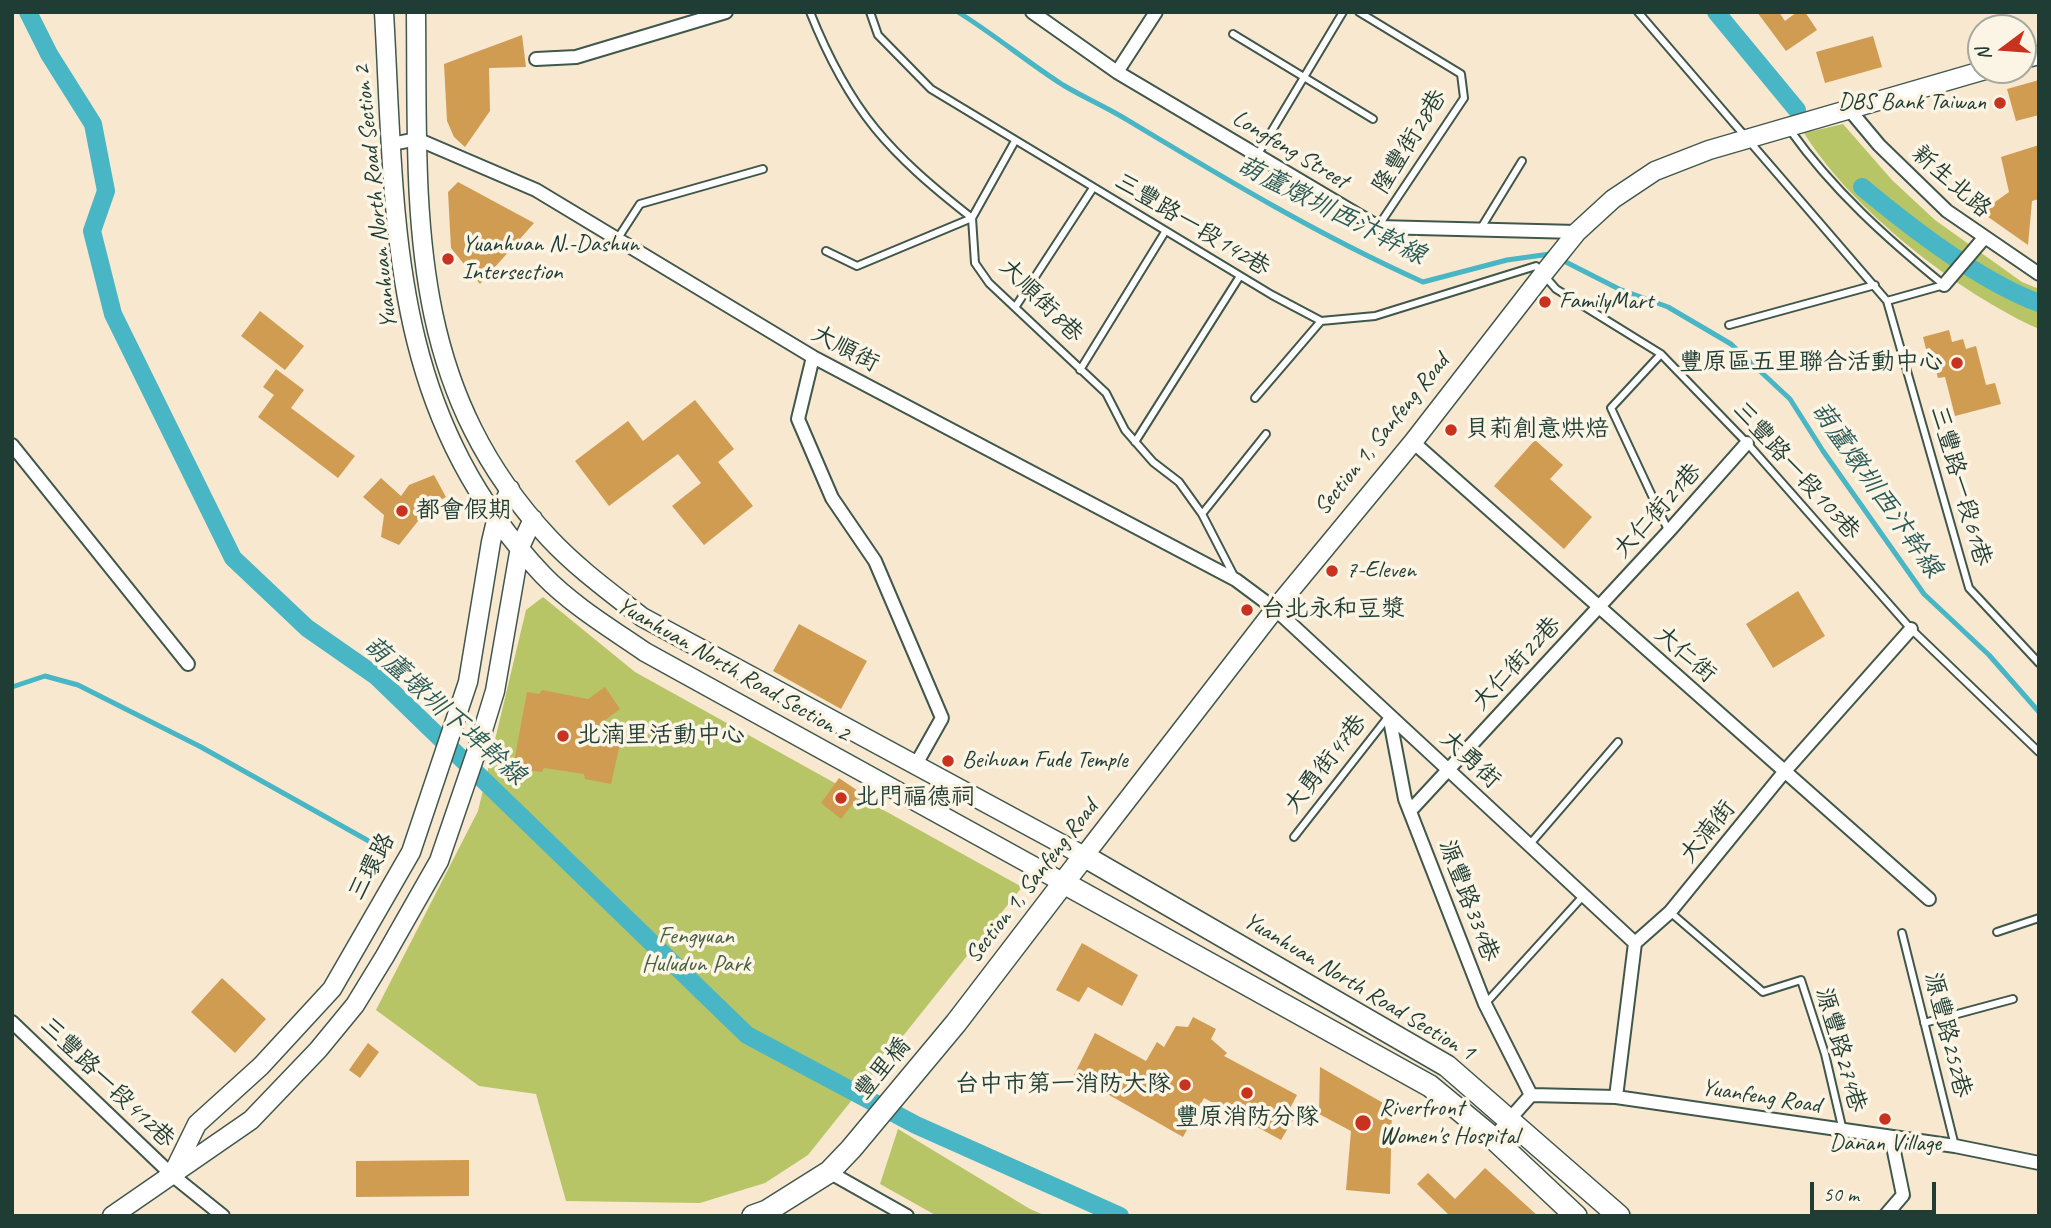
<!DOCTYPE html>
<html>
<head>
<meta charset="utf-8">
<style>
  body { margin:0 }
  #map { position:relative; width:2051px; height:1228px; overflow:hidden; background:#f8e8d0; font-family:Caveat,sans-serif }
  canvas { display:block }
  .frame { position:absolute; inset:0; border:14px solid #1f3d34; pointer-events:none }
  .north { position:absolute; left:1967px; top:14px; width:70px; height:70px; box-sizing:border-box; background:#fcf5e5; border:2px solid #a4ab9e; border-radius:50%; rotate:254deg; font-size:19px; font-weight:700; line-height:28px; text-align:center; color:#1f3d34 }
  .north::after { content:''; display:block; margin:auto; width:24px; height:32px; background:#c8321e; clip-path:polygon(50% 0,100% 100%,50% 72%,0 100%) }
  .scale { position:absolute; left:1810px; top:1182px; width:126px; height:32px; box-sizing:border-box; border:4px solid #1f3d34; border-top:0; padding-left:9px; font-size:21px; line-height:24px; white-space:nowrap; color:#1f3d34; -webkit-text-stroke:5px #fcf5e5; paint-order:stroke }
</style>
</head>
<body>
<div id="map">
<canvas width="2051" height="1228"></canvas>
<div class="frame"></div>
<div class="north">N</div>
<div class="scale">50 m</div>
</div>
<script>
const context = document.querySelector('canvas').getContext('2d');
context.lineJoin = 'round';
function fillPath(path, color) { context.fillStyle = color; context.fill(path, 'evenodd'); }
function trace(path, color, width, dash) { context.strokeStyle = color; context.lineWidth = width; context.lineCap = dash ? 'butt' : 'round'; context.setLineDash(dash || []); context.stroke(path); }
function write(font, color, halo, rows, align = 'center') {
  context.font = font + ' Caveat,"LXGW WenKai TC",sans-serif'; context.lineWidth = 7; context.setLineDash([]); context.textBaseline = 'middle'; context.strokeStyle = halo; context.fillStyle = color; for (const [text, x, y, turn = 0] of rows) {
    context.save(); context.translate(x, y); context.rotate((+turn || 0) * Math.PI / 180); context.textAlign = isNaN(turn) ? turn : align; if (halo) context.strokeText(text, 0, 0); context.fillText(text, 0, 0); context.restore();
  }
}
fillPath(new Path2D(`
  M1843,124L1892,180L1935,220L2022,282L2039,289V329C1958,293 1851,209 1804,133Z
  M543,597L635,672L1022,887L808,1155L765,1183L700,1203L566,1201L536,1094L479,1086L376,1010L478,811L526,610Z
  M898,1129L1030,1209L1046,1216H937L880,1184Z`), '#b7c567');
trace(new Path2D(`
  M958,12C995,35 1027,62 1063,85C1083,97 1104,106 1124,118C1222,177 1318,235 1423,282L1507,260L1550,254L1619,289L1668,307L1731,344L1790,399L1823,451L1924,594L1989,655L2039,712
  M12,687L45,676L78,685L201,747L383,849`), '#49b6c5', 5);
trace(new Path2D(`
  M28,12L49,54L93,124L106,191L92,231L113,314L233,558L307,628L376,676L747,1035L916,1125L1120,1216
  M1716,12L1797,110
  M1862,187C1911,228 1979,281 2039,303`), '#49b6c5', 18);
fillPath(new Path2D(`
  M1757,12H1779L1785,21L1797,12H1805L1817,30L1786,51Z
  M522,35L526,67L489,68L490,111L465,147L454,137L447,121L444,64Z
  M1873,36L1882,67L1825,83L1816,52Z
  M2039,80V115L2016,121L2007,89Z
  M2039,145V199L2032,201L2028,245L1981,212L2009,192L2001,157Z
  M458,182L534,223L480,284L451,248L448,192Z
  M260,311L304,346L285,370L241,336Z
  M1949,330L1952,342L1963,339L1966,349L1976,346L1986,385L1995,383L2001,404L1955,416L1945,377L1938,378L1930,348L1926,349L1923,337Z
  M276,369L304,390L291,408L355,456L338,478L258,417L274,395L263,387Z
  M695,400L734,449L718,462L753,506L704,545L672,506L701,483L678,454L609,506L575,461L628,421L643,441Z
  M1535,440L1563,465L1550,479L1592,517L1564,549L1494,486Z
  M434,475L446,497L430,506L399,545L381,537L384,515L363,497L381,478L401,496L409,485Z
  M1798,591L1825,636L1773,668L1746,624Z
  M799,624L867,661L841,709L773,671Z
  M605,687L620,709L589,732L621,739L611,784L585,779L584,774L544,768L542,772L513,768L527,692L539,694L542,690L588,699Z
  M839,778L861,793L841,819L821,803Z
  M1082,943L1138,975L1122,1006L1088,987L1079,1002L1056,990Z
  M222,978L266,1019L235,1053L191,1012Z
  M1193,1017L1216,1029L1211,1039L1227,1053L1224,1056L1297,1095L1287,1114L1294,1118L1281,1140L1204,1098L1183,1137L1074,1075L1095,1033L1146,1061L1157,1042L1164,1047L1176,1026L1188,1027Z
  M368,1043L379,1052L360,1078L349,1070Z
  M1320,1067L1392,1108L1390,1194L1346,1190L1351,1131L1319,1114Z
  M469,1160V1196L356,1197V1161Z
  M1485,1168L1538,1216H1450L1417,1184L1428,1173L1455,1199Z`), '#cf9c52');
const lane = new Path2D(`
  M810,12C850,112 889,153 972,218L975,263L989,283L1106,393L1125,430L1153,462L1179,482L1202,514L1234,576
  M870,12L878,35L931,89L1272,295L1321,321L1375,316L1536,266L1556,289L1661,354L1747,443L1911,629L2039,752
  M1359,12L1461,74L1464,98L1379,225
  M1638,12L1887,301L1969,588L2039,663
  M1233,34L1373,119
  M1790,130C1833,190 1886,238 1944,285
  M1258,154L1343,12
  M1481,228L1522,161
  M618,238L640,204L763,169
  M826,251L857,266L972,218L1015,141
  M1887,301L1944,285
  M1016,306L1093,188
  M1729,325L1875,285
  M1661,354L1611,408L1668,530
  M1080,370L1165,232
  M1255,398L1321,321
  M1135,442L1240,276
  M1202,514L1266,434
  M1294,837L1388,717
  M1530,844L1618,742
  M1670,912L1763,992L1801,980L1825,1054L1843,1131
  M1997,932L2039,918
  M1902,933L1955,1146
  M1485,1004L1584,895
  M1924,1023L2013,999`);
const street = new Path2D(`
  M1032,12L1117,72L1378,227L1577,232
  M536,59L576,57L726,12
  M1117,72L1156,12
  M1848,108L1879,145L1947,211L2039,274
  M392,144L417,139L536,190L813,357L1236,580L1275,609L1635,943
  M1944,285L1984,238
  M813,357L798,419L832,498L875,561L942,718L915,766
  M1413,442L1929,899
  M12,445L188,664
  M1389,715L1405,799L1485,1004L1531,1095
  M1410,811L1669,531L1747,443
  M12,1022L172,1175L223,1216
  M1616,1097L1635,943L1670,912L1785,771L1911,629
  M1493,1138L1531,1095L1616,1097L1955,1146L2039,1163
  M829,1172L907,1216
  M1885,1216L1903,1195L1891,1137`);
const secondary = new Path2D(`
  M384,12C396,224 387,409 543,575C572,605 610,628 645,652L1064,883
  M416,12C418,209 404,383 549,538C577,568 610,592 642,617L1084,856L1275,609L1413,442L1544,273L1577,232L1613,199L1655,171L1709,150L1985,70
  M2023,59L2039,55
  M172,1175L197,1124L261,1066L332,989L411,852L468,682L491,542L496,521L510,489
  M112,1216L251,1120L318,1050L355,1005L385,956L439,861L476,753L495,691L520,547L533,519`);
const primary = new Path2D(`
  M1064,883L1430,1086L1493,1138L1576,1216
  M753,1216L767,1211L829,1172L851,1149L956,1023L1084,856L1447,1066L1619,1216`);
trace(lane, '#40574b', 10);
trace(street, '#40574b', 16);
trace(secondary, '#40574b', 21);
trace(primary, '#40574b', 24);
trace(lane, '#fff', 6);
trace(street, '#fff', 12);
trace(secondary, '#fff', 18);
trace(primary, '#fff', 21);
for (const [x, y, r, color] of [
  [2000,103,7,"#c8321e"],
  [448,259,7,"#c8321e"],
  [1545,302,7,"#c8321e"],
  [1957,363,7,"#c8321e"],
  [1451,430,7,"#c8321e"],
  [402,511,7,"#c8321e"],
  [1332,571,7,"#c8321e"],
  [1247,610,7,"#c8321e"],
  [563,736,7,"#c8321e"],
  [948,761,7,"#c8321e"],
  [841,798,7,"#c8321e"],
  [1185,1085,7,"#c8321e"],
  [1247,1093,7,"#c8321e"],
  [1885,1119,7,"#c8321e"],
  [1363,1123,9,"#c8321e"]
]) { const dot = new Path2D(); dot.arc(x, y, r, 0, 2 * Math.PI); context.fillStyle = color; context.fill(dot); trace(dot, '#fcf5e5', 2.5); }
write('24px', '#1f3d34', '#fcf5e5', [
  ["DBS Bank Taiwan",1986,103,"right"],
  ["Yuanhuan N.-Dashun",462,245],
  ["Intersection",462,273],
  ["FamilyMart",1559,302],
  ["豐原區五里聯合活動中心",1943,363,"right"],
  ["貝莉創意烘焙",1465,430],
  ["都會假期",416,511],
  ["7-Eleven",1346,571],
  ["台北永和豆漿",1261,610],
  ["北湳里活動中心",577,736],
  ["Beihuan Fude Temple",962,761],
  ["北門福德祠",855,798],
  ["台中市第一消防大隊",1171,1085,"right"],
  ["Riverfront",1379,1109],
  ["Women's Hospital",1379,1137],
  ["豐原消防分隊",1247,1118,"center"],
  ["Danan Village",1885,1144,"center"]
], 'left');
write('24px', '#1f3d34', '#fcf5e5', [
  ["隆豐街28巷",1410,142,-58],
  ["Longfeng Street",1290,150,31],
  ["新生北路",1951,182,41],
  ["Yuanhuan North Road Section 2",376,197,-96],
  ["三豐路一段142巷",1192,225,31],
  ["大順街8巷",1041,301,45],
  ["大順街",845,349,28],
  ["Section 1, Sanfeng Road",1382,435,-51],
  ["三豐路一段103巷",1796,471,48],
  ["三豐路一段61巷",1960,486,74],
  ["大仁街21巷",1658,511,-48],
  ["大仁街",1685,655,41],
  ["大仁街22巷",1517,664,-47],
  ["Yuanhuan North Road Section 2",733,670,30],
  ["大勇街",1470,760,43],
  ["大勇街47巷",1326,764,-52],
  ["大湳街",1708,832,-51],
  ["三環路",372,867,-62],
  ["Section 1, Sanfeng Road",1032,882,-52],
  ["源豐路334巷",1468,901,69],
  ["Yuanhuan North Road Section 1",1359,987,31],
  ["源豐路252巷",1947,1035,76],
  ["源豐路274巷",1840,1050,74],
  ["豐里橋",883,1069,-50],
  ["三豐路一段412巷",107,1083,44],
  ["Yuanfeng Road",1761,1097,9]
]);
write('24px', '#455f41', '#fcf5e5', [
  ["Fengyuan",696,937],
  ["Huludun Park",696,965]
]);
write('italic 26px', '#2a5b58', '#fcf5e5', [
  ["葫蘆燉圳西汴幹線",1331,211,27],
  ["葫蘆燉圳西汴幹線",1876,490,55],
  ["葫蘆墩圳下埤幹線",444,711,42]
]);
</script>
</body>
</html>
